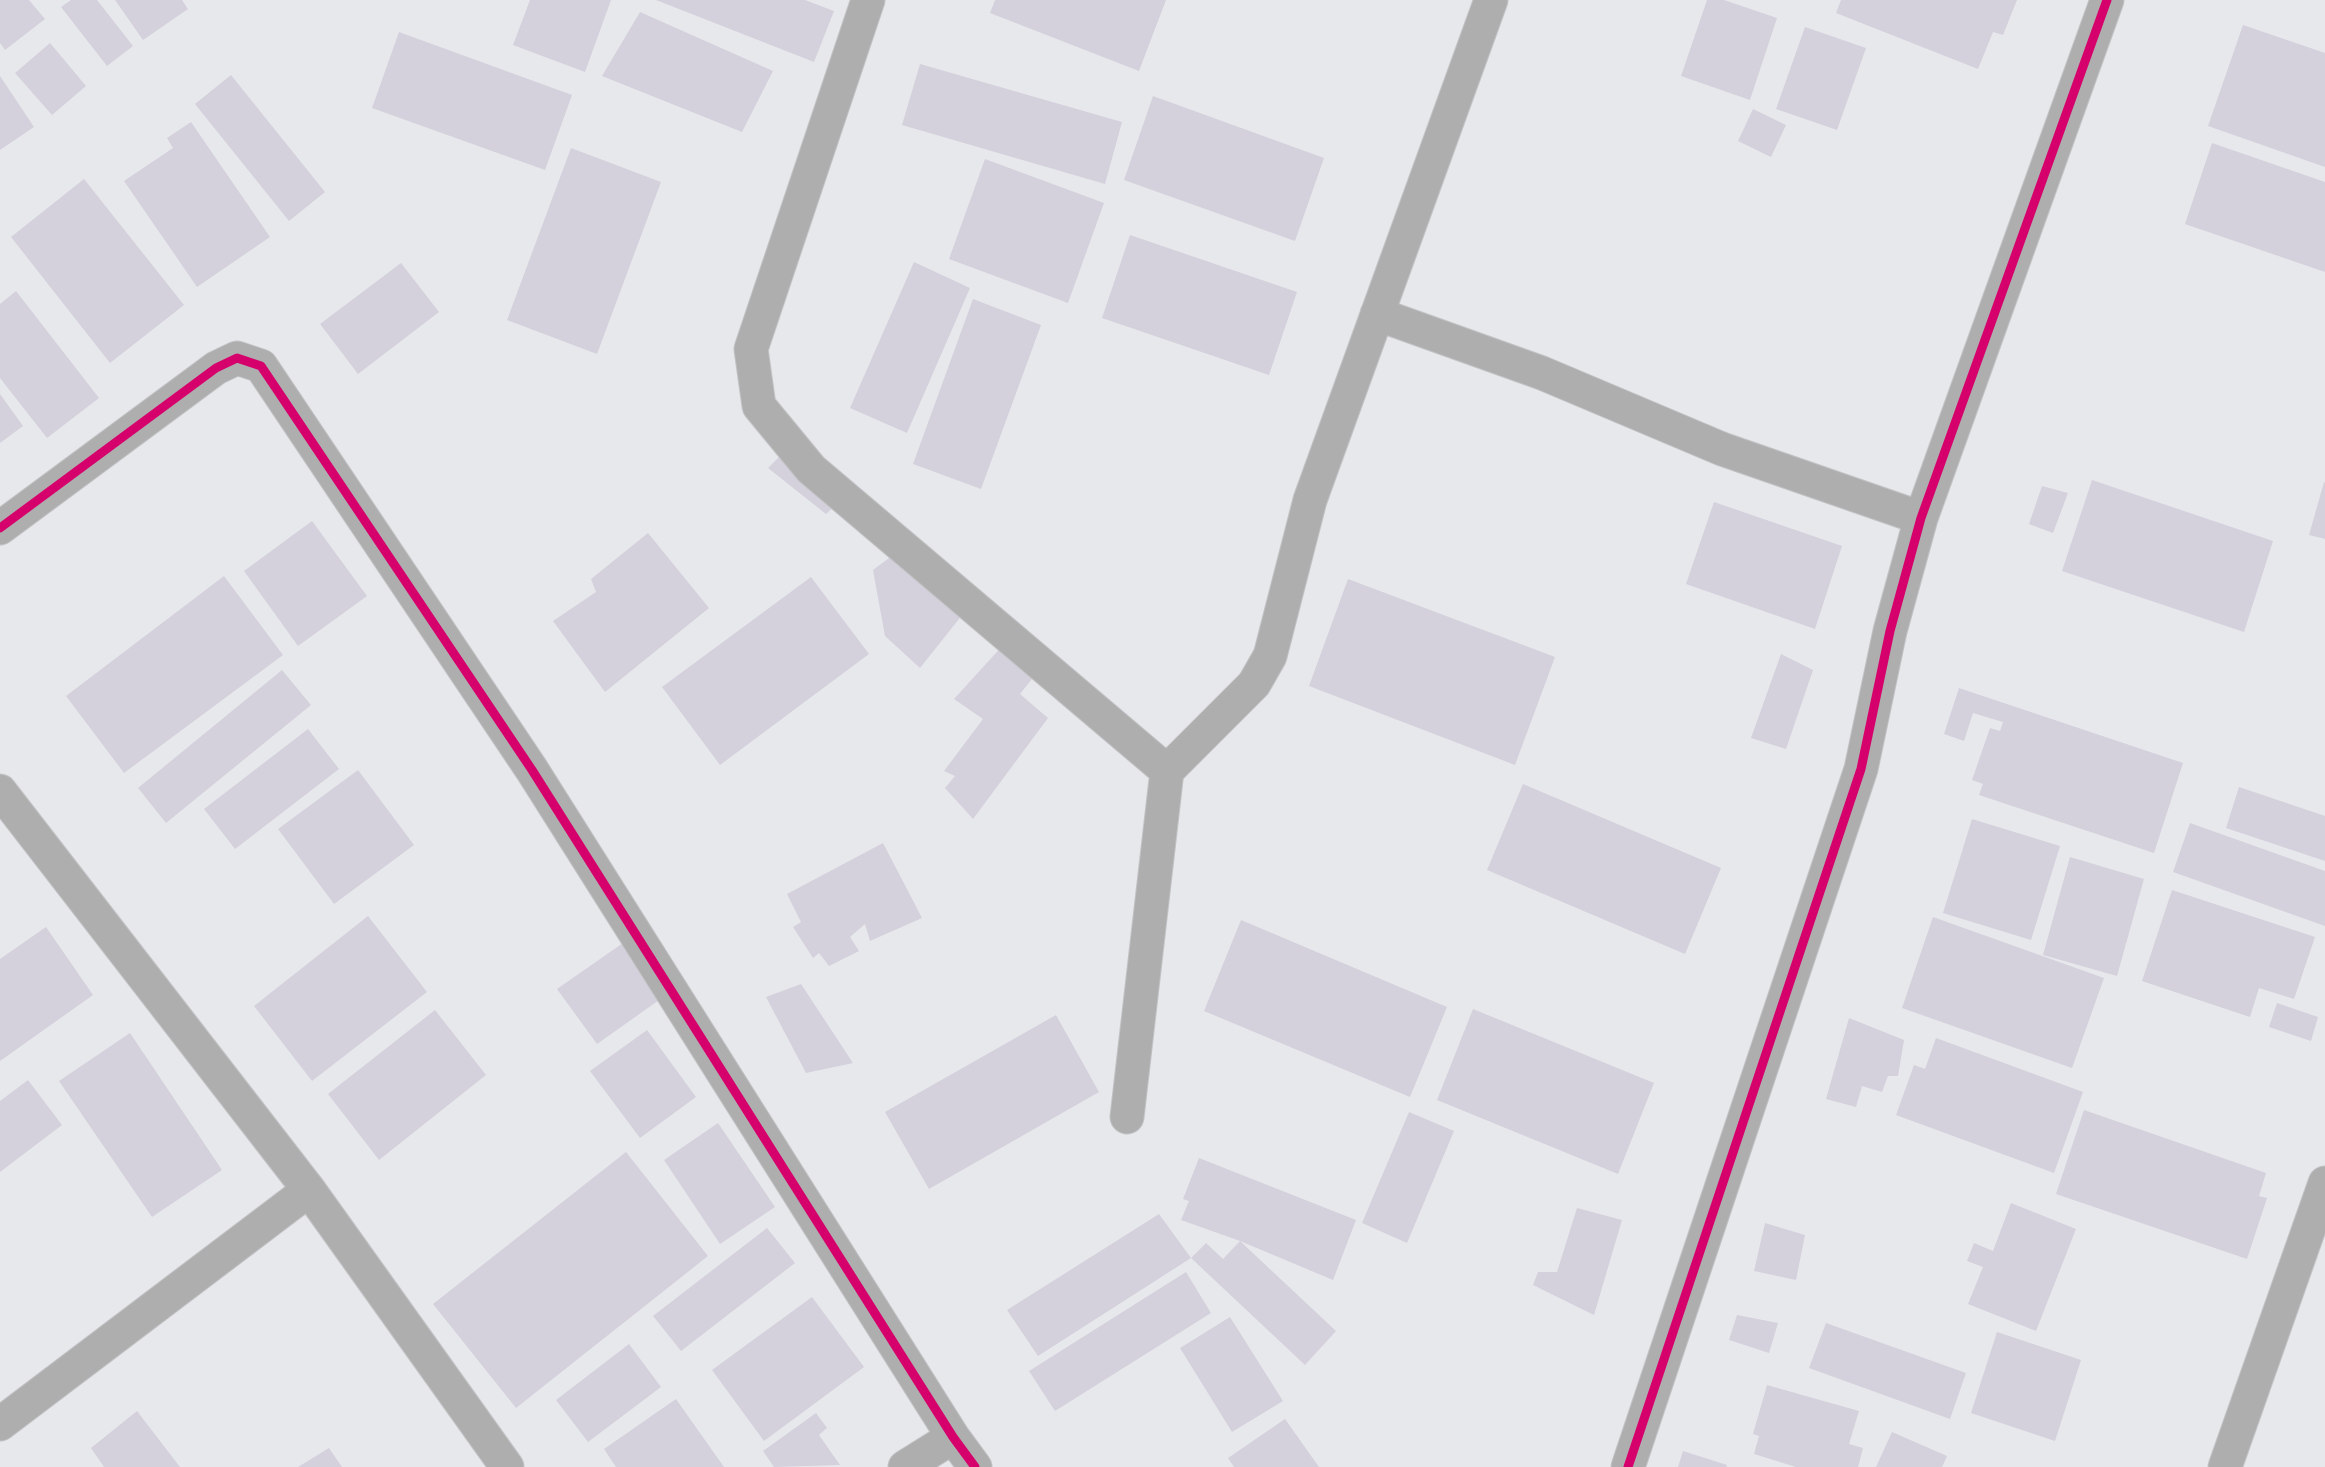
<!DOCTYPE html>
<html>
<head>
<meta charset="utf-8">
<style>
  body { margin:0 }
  canvas { display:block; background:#e7e8ec }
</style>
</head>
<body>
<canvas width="2325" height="1467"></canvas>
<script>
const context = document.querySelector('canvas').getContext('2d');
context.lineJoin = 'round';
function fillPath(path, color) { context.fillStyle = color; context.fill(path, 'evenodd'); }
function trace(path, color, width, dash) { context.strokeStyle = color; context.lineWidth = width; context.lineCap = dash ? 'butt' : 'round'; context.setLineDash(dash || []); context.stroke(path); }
fillPath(new Path2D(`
  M0,0H29L45,19L5,50L0,43Z
  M71,0H97L133,46L107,66L61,7Z
  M115,0H182L188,9L143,40Z
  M530,0H611L585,72L513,45Z
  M656,0H805L834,11L814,62Z
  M995,0H1166L1139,71L990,13Z
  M1707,0H1724L1777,18L1750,100L1681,76Z
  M1841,0H2017L2003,35L1993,32L1978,69L1836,13Z
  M640,12L773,71L742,132L602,76Z
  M2243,25L2325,53V167L2208,126Z
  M1805,27L1866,48L1837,130L1776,109Z
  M399,32L572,95L545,170L372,108Z
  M50,43L86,86L52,115L15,73Z
  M920,64L1122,122L1105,184L902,125Z
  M231,75L325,192L289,221L195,104Z
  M0,76L34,127L0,150Z
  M1153,96L1324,158L1295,241L1124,180Z
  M1753,109L1786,125L1771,157L1738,141Z
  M191,122L270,237L197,287L124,181L173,148L167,138Z
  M2212,143L2325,182V272L2185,224Z
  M571,148L661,182L597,354L507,320Z
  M985,159L1104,203L1068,303L949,259Z
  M84,179L184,305L110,363L11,237Z
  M1130,235L1297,292L1269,375L1102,318Z
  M914,262L970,288L907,433L850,408Z
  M401,263L439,312L358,374L320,324Z
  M16,291L99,398L47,438L0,378V304Z
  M973,299L1041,325L981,489L913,464Z
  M0,394L23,426L0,443Z
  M781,455L854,489L826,514L768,468Z
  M2092,480L2273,541L2244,632L2062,571Z
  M2324,482L2325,483V539L2309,535Z
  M2042,486L2068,493L2053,533L2029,524Z
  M1714,502L1842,546L1815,629L1686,584Z
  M312,521L367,596L298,646L244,571Z
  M648,533L709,608L605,692L553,621L596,592L591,579Z
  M897,552L963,614L920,668L885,636L873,570Z
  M224,576L283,655L124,773L66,696Z
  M811,577L869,654L720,765L662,687Z
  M1348,579L1555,657L1515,765L1309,686Z
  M1005,643L1036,674L1020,694L1048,718L973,819L945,788L955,776L944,771L983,719L954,699Z
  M1781,654L1813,670L1786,749L1751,738Z
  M282,670L311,705L166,823L138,788Z
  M1959,688L2183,763L2154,853L1979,795L1983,784L1972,780L1990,728L2000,731L2003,722L1973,713L1964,741L1944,734Z
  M308,729L339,769L235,849L204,809Z
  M358,770L414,845L334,904L278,829Z
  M1523,784L1721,868L1685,954L1487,870Z
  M2239,787L2325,816V861L2226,828Z
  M1972,819L2060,846L2031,940L1943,913Z
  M2190,823L2325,871V926L2173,872Z
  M883,843L922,918L870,941L865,924L850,937L859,951L829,966L819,953L813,958L793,927L801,922L787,894Z
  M2070,857L2144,879L2117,976L2043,955Z
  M2172,890L2315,937L2294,999L2259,988L2250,1017L2142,981Z
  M368,916L427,992L312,1081L254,1006Z
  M1933,917L2104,978L2072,1068L1902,1008Z
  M1241,920L1447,1007L1410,1097L1204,1011Z
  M46,927L93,995L0,1061V959Z
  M623,943L662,998L597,1044L557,989Z
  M801,984L853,1063L806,1073L766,997Z
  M2277,1003L2318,1017L2311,1041L2269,1027Z
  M1473,1009L1654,1083L1618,1174L1437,1100Z
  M435,1010L486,1075L379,1160L328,1094Z
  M1056,1015L1099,1092L929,1189L885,1112Z
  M1849,1018L1904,1040L1898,1076H1888L1882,1092L1862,1086L1856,1107L1826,1099Z
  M647,1030L696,1097L640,1138L590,1071Z
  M130,1033L222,1170L152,1217L59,1081Z
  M1936,1038L2083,1092L2054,1173L1896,1115L1914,1065L1925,1069Z
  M28,1080L62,1125L0,1172V1101Z
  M2084,1110L2266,1173L2259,1196L2267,1198L2247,1259L2056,1194Z
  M1409,1112L1454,1131L1407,1243L1362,1223Z
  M718,1123L775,1207L720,1244L664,1160Z
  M626,1152L708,1256L516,1408L433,1304Z
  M1199,1158L1356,1220L1333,1280L1240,1241L1336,1331L1305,1365L1191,1258L1038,1356L1007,1310L1159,1214L1191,1258L1206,1243L1223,1259L1240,1241L1181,1220L1189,1201L1183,1199Z
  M2011,1203L2076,1229L2036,1331L1968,1304L1983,1267L1967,1261L1974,1243L1993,1251Z
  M1577,1208L1622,1220L1594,1315L1533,1285L1538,1272H1557Z
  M1765,1223L1805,1235L1796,1280L1754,1271Z
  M767,1228L795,1263L681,1351L653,1316Z
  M1186,1272L1211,1313L1055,1411L1029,1371Z
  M812,1297L864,1367L764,1441L712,1370Z
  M1737,1315L1778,1323L1769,1353L1729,1340Z
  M1230,1317L1283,1401L1232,1432L1180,1348Z
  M1826,1323L1966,1373L1950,1419L1809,1368Z
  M1997,1332L2081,1360L2055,1441L1971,1413Z
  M629,1344L661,1387L588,1442L556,1400Z
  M1767,1385L1859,1411L1849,1444L1863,1448L1858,1467H1796L1754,1454L1759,1436L1753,1434Z
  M676,1399L724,1467H616L604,1449Z
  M137,1411L180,1467H104L91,1448Z
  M816,1413L827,1428L819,1435L840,1465L774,1467L763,1451Z
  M1285,1419L1319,1467H1234L1228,1458Z
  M1892,1432L1947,1456L1942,1467H1876Z
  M329,1448L342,1467H298Z
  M1683,1451L1727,1465L1726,1467H1678Z`), '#d4d0dc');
const minor = new Path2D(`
  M868,0L751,349L759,406L811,469L1167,771L1127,1117
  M1377,314L1542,373L1722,449L1921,518
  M0,528L216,368L237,358L261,366L532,770L953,1437L975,1467
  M1167,771L1254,684L1270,656L1310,500L1491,0
  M0,791L309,1190L507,1467
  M0,1424L309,1190
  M905,1467L953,1437
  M1628,1467L1861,769L1890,631L1921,518L2107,0
  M2225,1467L2325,1183`);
trace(minor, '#c2c3c5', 35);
trace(minor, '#afaeaf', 33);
trace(new Path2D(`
  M0,528L216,368L237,358L261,366L532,770L953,1437L975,1467
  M1628,1467L1861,769L1890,631L1921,518L2107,0`), '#d6006c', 9);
</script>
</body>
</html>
